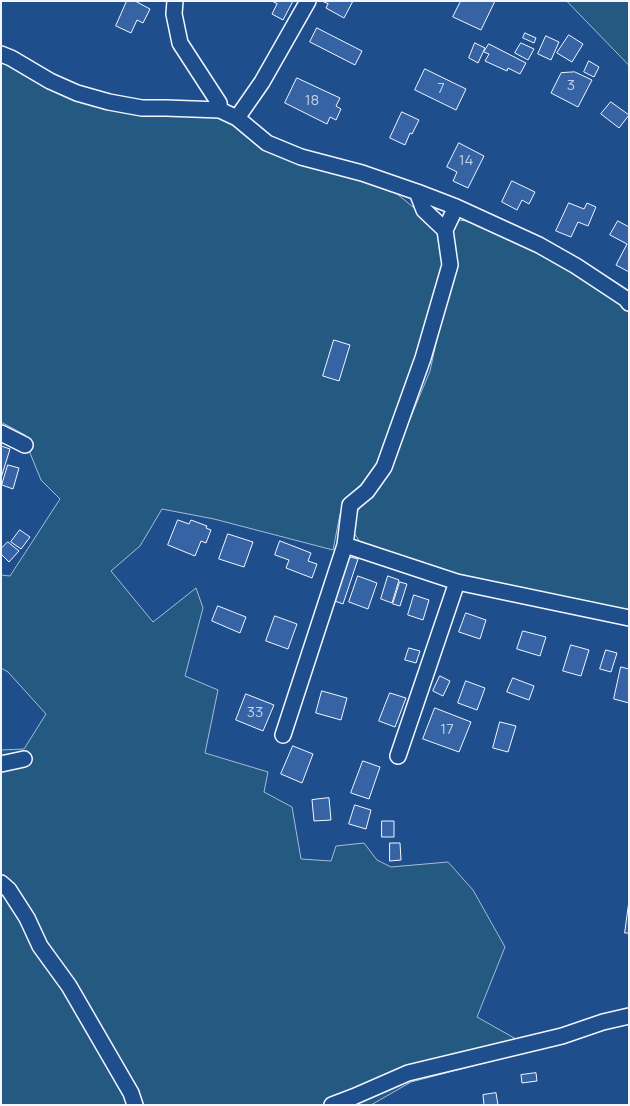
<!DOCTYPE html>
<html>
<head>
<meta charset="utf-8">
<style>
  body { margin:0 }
  #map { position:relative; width:630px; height:1106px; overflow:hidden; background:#1f4e8c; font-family:Manrope,sans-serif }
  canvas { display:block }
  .frame { position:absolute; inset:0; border:2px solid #f2f6ff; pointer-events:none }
</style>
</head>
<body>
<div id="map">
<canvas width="630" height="1106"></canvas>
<div class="frame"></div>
</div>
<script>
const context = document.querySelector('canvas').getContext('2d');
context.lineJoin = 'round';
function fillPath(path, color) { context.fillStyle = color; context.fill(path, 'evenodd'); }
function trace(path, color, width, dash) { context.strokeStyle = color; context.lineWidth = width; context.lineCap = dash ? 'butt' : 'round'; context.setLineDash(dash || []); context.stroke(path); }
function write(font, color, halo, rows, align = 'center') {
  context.font = font + ' Manrope,sans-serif'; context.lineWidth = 4; context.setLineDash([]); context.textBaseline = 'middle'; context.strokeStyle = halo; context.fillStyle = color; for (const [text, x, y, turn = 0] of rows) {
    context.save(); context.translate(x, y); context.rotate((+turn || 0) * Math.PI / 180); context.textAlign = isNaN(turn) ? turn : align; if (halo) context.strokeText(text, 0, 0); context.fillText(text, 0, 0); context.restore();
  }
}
const green = new Path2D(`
  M567,1H629V65Z
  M1,61L10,65L166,112L219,118L361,179L396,193L419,212L437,233L444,258L415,364L380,457L370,476L351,494L340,514L333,550L214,519L162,509L140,546L111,571L153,622L196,588L203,608L185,676L218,690L205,753L268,772L264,792L292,807L301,859L331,861L336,846L364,843L377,860L391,867L448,862L473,890L505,947L477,1017L516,1039V1054L492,1061L411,1082L371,1105H1V750L24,749L46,714L8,672L1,668V575L10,576L60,499L41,480L30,453L25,435L1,422Z
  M458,220L467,221L537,249L623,303L629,311V609L620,610L459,576L360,542L354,533L356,513L387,474L430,371L441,320L452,230Z`);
fillPath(green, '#245a82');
trace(green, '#a8bbd7', 1);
const building = new Path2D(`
  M127,1H135L150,9L143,23L137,20L131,33L116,26Z
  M272,1H293L283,20L272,14L277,4Z
  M322,1H353L344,18L326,8L328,4Z
  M461,1H495L481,30L453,17Z
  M317,28L362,51L355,65L310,42Z
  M525,33L536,38L534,43L523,38Z
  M569,35L583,44L572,62L557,53Z
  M546,36L559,42L551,60L538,54Z
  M475,43L485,48L478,63L469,58Z
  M521,43L534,49L528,60L515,53Z
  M489,44L526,63L520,74L508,68L507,71L485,61L489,54L484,52Z
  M589,61L599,67L594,77L584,72Z
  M425,69L466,89L456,110L415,90Z
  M575,72L592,80L578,107L551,93L561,73Z
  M297,78L340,98L336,106L341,109L336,120L330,117L327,124L285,103Z
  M611,102L629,115L619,128L601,114Z
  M402,112L419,120L412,134L410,133L405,145L390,138Z
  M459,143L484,156L468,188L453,181L457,172L447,167Z
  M512,181L535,192L529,204L522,200L517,210L502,202Z
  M569,203L584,209L587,203L596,207L588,226L578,222L571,237L556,231Z
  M618,221L629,227V272L616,265L627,244L610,235Z
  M334,340L350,345L339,381L323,376Z
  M1,446L10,449L1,478Z
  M8,465L19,468L13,489L2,485Z
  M178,520L189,524L191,520L207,526L206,528L211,530L206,543L201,541L195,556L168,545Z
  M20,530L30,537L21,549L11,542Z
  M228,534L253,542L244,567L219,559Z
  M280,541L311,553L308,561L317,564L312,578L286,568L289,560L275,555Z
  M8,542L19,551L9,562L1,554V549Z
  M350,557L358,559L343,604L335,601Z
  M358,576L377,583L368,609L349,602Z
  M388,576L399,580L392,603L381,599Z
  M400,582L407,584L400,606L393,604Z
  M414,595L429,600L423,620L408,615Z
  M218,606L246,617L240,633L212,621Z
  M466,613L486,620L480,639L459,632Z
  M275,616L297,624L288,649L266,641Z
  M523,631L546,637L540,656L517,649Z
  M571,645L589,650L581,676L563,671Z
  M409,648L420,651L416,663L405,660Z
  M606,650L617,653L611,672L600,669Z
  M621,667L629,669V703L614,699Z
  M440,676L450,681L443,696L433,691Z
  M513,678L534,686L529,700L507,692Z
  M466,681L485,688L477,710L458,703Z
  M322,691L347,698L341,720L316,713Z
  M390,693L406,698L395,727L379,721Z
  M246,694L274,705L263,731L236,720Z
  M435,708L471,722L459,752L423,739Z
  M500,722L516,726L508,752L493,748Z
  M293,746L313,754L302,783L281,774Z
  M363,761L380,767L369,799L351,793Z
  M329,798L331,820L314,821L312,800Z
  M355,805L371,810L366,829L349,824Z
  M382,821H394V837H382Z
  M390,843H400L401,860L390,861Z
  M629,901V933H625Z
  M536,1073L537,1081L522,1083L521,1075Z
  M496,1093L498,1105H484L483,1095Z`);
fillPath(building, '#3563a3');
trace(building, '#f2f6ff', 1);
const street = new Path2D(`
  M175,1L174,14L180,43L219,103L220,110
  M1,54L11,58L50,81L77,93L109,102L142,108H166L220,110L237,118L267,143L301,157L362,173L417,192L456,207L539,245L576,266L626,299L629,303
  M237,118L262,82L308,1
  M417,192L424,210L445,230
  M1,433L25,445
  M345,545L457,582L629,618
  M283,735L345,545L350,505L367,491L384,467L423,358L450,265L445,230L456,207
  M398,756L457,582
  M1,764L24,759
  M1,883L9,890L27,918L40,946L69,986L131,1093L135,1105
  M332,1105L353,1097L408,1073L562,1036L603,1022L629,1016`);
trace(street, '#f2f6ff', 18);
trace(street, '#1f4e8c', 15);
write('15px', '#c3d1e8', null, [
  ["3",571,86],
  ["7",441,89],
  ["18",312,101],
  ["14",466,161],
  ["33",255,713],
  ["17",447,730]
]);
</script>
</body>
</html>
